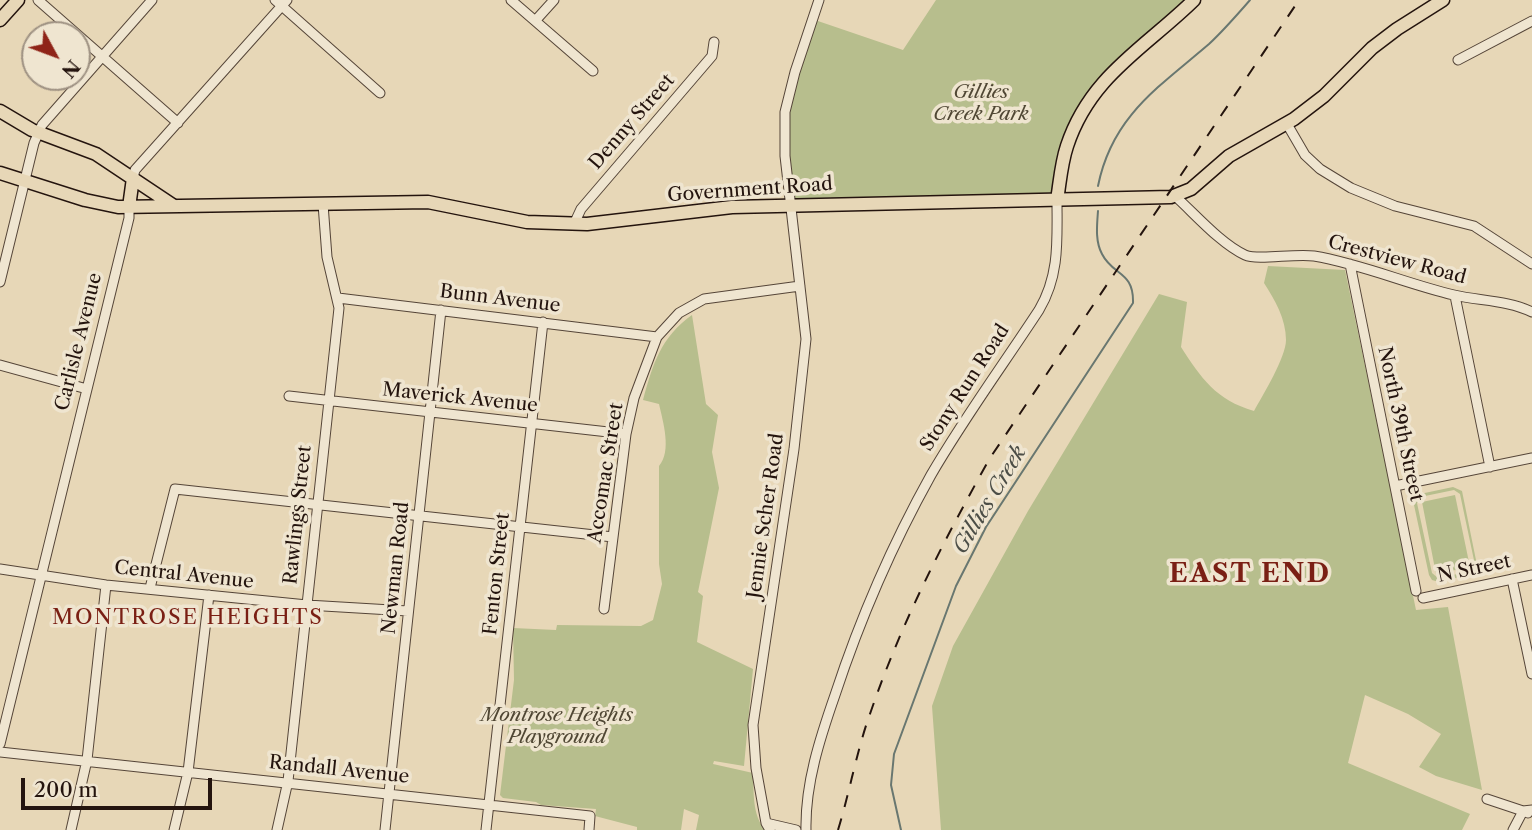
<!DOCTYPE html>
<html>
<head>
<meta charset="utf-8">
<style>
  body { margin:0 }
  #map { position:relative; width:1532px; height:830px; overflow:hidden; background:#e7d7b7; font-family:"Libre Caslon Text",serif }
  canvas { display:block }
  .north { position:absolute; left:21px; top:21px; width:70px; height:70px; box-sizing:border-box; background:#efe5d0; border:2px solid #9e9182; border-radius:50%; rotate:131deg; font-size:19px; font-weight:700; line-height:28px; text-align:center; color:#24140e }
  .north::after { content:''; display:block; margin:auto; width:24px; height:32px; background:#8f2418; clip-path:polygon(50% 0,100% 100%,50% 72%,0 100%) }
  .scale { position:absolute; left:21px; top:778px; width:191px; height:32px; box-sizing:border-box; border:4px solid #24140e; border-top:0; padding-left:9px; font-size:21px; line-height:24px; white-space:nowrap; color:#24140e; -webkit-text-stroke:5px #efe5d0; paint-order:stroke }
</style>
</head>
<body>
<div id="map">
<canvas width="1532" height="830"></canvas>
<div class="north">N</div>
<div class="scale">200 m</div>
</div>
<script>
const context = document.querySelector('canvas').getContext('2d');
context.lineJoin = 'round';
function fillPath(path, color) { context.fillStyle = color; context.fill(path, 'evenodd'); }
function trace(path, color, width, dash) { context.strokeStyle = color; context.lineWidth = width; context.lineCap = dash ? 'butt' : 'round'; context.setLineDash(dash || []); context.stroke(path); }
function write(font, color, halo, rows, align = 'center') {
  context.font = font + ' "Libre Caslon Text",serif'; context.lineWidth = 7; context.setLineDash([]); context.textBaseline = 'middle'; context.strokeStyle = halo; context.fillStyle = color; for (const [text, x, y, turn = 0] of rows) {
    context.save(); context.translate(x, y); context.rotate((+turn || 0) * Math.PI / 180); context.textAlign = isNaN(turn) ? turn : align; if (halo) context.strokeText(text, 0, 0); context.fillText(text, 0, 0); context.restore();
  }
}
fillPath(new Path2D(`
  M936,0H1194L1085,105L1057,200L792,205L784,126L812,19L903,50Z
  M1268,266L1345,270L1416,610L1448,607L1482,790L1436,776L1419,767L1441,734L1408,714L1365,695L1348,763L1470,814L1462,830H941L932,706L953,646L1028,511L1159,294L1187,302L1181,347C1201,378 1216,400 1254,411C1263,395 1286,357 1286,340C1286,319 1275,300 1264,283Z
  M692,315L706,404L718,415L712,452L719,488L698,592L703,596L697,642L753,669L744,766L714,761L713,764L753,773C754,793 752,814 765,830H696L699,815L684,809L681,830H637V827L595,816L596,809L541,805L536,802L503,798L500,795L514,680L513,628L556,630L557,625L641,626L653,620L662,584L659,564V466C672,451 663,422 659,404L643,400C653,364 660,338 692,315Z
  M1453,487L1462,491L1478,570L1475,573L1439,582L1432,580L1429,575L1414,505L1420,494ZM1454,490L1460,494L1475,565L1472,571L1438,578L1432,573L1417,503L1425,496Z
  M1455,495L1470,567L1436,574L1422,502Z`), '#b7be8d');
trace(new Path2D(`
  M1098,186C1112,116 1159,87 1209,44C1224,30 1237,15 1250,0
  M901,830L891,785L894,754L956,586L986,527L1133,303C1134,271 1113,276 1102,254C1095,241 1097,225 1098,211`), '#697770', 2);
const minor = new Path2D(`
  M38,0L178,123
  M275,0L380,93
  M511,0L593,71
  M535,21L554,0
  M1458,60L1532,21
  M1287,124L1305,155L1320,169L1351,188L1395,206L1474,226L1532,264
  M133,178L135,170L287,0
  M1175,196C1195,214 1221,244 1245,255C1258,261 1294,253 1314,256C1362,264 1407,284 1454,295C1479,301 1508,300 1532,312
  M574,224L581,209L712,56L714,42
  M1350,264L1416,591
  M0,282L34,143L42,125L152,0
  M1455,296L1490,467
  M338,298L657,337
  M0,365L87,389
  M289,396L626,434
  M1395,486L1532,458
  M0,569L106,585L307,605L408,611
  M1512,579L1532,674
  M150,588L175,489L613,537
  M1423,598L1532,575
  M604,609L626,434L634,398L657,337L679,313L704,299L800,286
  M0,744L129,218V207
  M0,752L590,816L589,830
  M1487,799L1523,811L1532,810
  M766,823L796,830
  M71,830L87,760L106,585
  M174,830L188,772L209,595
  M277,830L288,781L339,308L327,257L323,204
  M385,830L441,310
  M486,830L543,322
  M770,830L766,823L756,768L753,725L794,449L806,339L785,156V112L795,72L819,0
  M806,830C805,784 820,738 835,695C860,619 892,545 931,475C964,418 1003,365 1039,310C1060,275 1057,239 1057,200
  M1513,830L1523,811L1528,813`);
const major = new Path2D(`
  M0,20L18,0
  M0,111L32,130L96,154L174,206
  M0,173L85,200L118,207L428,202L527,222L587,224L732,207L1171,197L1191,189L1229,156L1294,119L1324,96L1372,48L1397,29L1443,0
  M1057,200C1060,182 1061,164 1067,146C1090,76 1145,48 1194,0
  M129,207L133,178`);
trace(minor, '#554538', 11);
trace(major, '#24140e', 15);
trace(minor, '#efe5d0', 9);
trace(major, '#e7d7b7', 12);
trace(new Path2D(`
  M838,830C850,791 857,749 871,711C902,621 944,540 990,458L1299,0`), '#24140e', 2, [12, 12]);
write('italic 19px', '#504734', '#efe5d0', [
  ["Gillies",981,93],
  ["Creek Park",981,115],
  ["Montrose Heights",557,716],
  ["Playground",557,738]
]);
write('19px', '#24140e', '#efe5d0', [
  ["Denny Street",632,122,-49],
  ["Government Road",750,190,-4],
  ["Crestview Road",1397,260,15],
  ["Bunn Avenue",500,299,7],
  ["Carlisle Avenue",79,342,-76],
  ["Stony Run Road",965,388,-57],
  ["Maverick Avenue",460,398,6],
  ["North 39th Street",1400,424,78],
  ["Accomac Street",606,473,-81],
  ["Rawlings Street",298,515,-84],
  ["Jennie Scher Road",766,516,-82],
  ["Newman Road",396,568,-84],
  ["N Street",1474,569,-12],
  ["Fenton Street",497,574,-84],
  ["Central Avenue",184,575,6],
  ["Randall Avenue",339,770,6]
]);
write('italic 21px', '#4c4e47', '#efe5d0', [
  ["Gillies Creek",990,500,-59]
]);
context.letterSpacing = '2px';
write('21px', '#7a1f14', '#efe5d0', [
  ["MONTROSE HEIGHTS",188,618]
]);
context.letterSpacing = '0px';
context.letterSpacing = '2px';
write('bold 26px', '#7a1f14', '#efe5d0', [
  ["EAST END",1250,574]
]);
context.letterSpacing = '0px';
</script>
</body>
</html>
